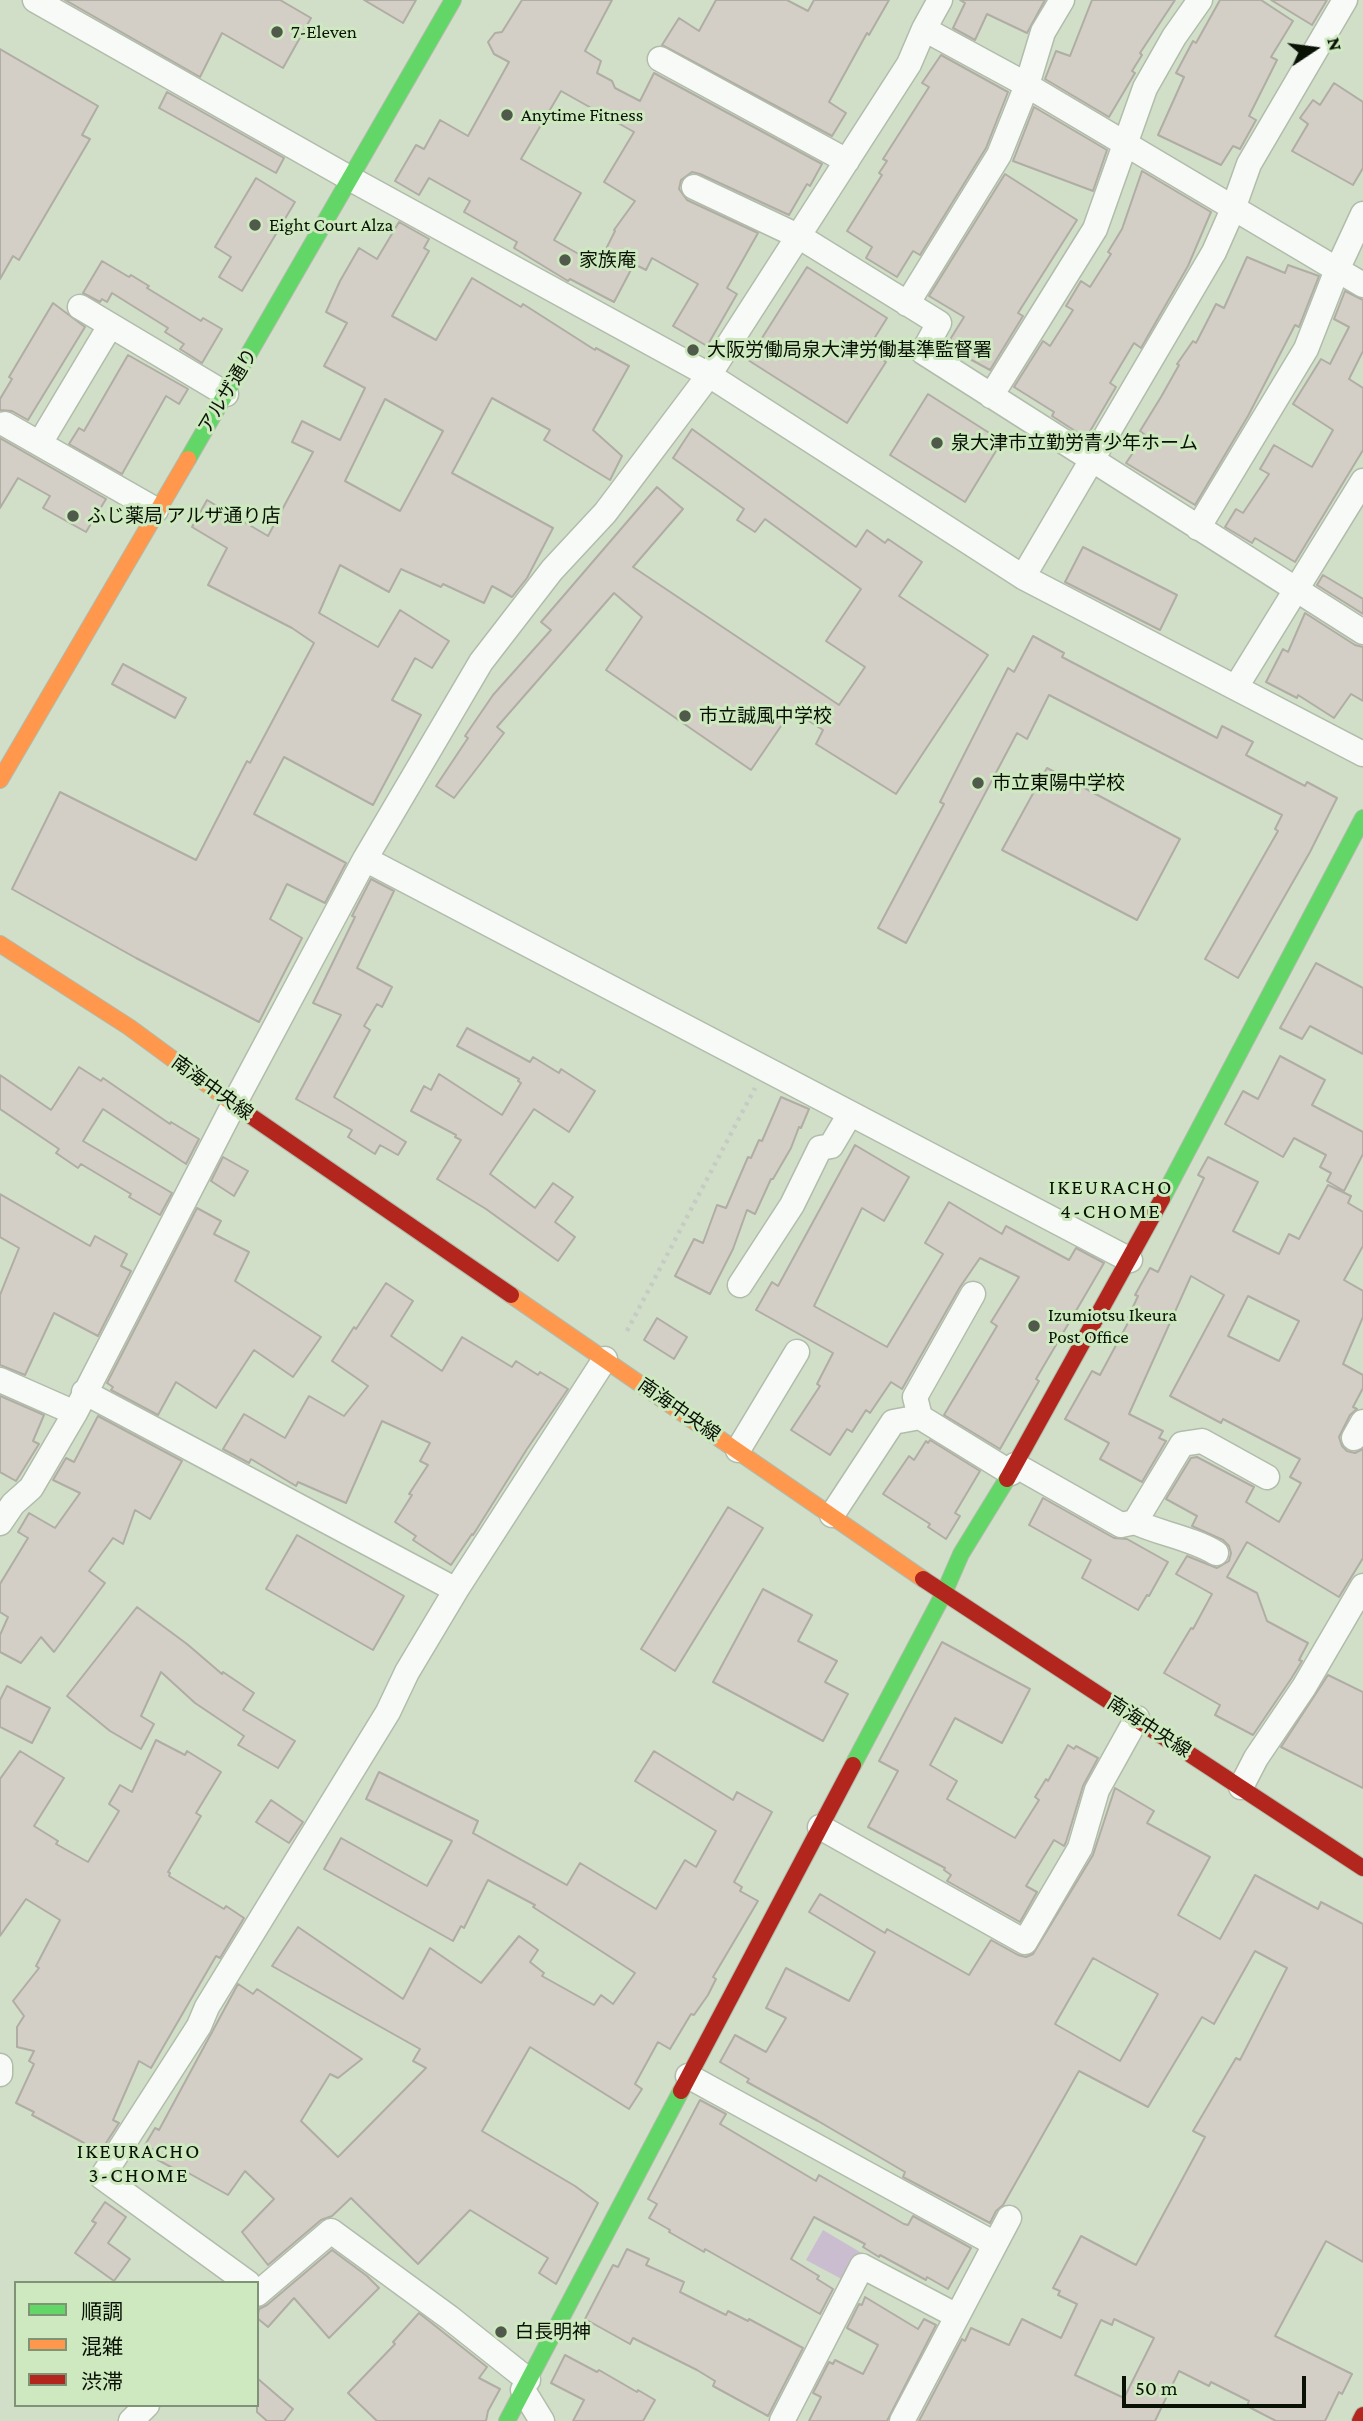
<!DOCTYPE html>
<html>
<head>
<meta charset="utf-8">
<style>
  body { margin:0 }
  #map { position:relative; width:1363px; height:2421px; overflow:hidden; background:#d1dfc9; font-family:"Crimson Pro","Noto Sans JP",serif }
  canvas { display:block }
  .legend { position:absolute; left:14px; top:2281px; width:245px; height:126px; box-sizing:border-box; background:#cee9bf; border:2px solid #7f9375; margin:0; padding:9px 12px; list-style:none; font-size:21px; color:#091205 }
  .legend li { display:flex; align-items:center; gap:14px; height:35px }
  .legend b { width:35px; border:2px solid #7f9375 }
  .north { position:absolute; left:1279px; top:14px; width:70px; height:70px; -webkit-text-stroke:5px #cee9bf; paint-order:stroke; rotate:77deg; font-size:19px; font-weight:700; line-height:28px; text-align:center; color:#091205 }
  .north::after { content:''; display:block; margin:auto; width:24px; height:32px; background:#091205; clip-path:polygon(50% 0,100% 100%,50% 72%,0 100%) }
  .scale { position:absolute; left:1122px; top:2376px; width:184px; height:32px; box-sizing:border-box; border:4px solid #091205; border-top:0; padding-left:9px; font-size:21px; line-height:24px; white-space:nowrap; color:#091205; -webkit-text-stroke:5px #cee9bf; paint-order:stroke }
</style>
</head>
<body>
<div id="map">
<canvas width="1363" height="2421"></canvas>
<ul class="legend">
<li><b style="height:9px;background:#63d668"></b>順調</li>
<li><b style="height:9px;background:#ff974d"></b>混雑</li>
<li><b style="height:9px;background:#b3261e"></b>渋滞</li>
</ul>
<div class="north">N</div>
<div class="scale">50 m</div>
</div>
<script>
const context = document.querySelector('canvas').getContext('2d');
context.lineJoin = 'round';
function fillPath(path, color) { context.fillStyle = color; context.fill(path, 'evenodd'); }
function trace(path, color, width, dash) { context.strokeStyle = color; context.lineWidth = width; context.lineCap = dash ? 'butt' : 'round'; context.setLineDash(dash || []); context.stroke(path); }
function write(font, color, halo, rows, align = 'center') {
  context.font = font + ' "Crimson Pro","Noto Sans JP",serif'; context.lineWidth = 6; context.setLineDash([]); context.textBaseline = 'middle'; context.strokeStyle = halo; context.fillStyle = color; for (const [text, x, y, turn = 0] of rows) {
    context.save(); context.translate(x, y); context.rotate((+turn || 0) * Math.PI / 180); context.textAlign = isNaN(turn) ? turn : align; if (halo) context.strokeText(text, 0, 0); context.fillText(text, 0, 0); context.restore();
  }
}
fillPath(new Path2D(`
  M823,2230L865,2255L849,2283L806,2260Z`), '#cabdd0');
const building = new Path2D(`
  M65,0H280L311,18L283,68L222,33L200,77Z
  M364,0H416L403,23Z
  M522,0H612L585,51L601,61L597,73L612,81L615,88L640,101L654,73L822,164L810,186L807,184L789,215L700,174L692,172L681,180L679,189L687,200L758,233L727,288L737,294L707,346L673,326L698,284L652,258L646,270L634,264L614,302L570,279L568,281L514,248L517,242L464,212L470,201L429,178L419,195L395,181L416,145L424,149L440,120L468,136L509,62L494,54L488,42L495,33L502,32ZM561,91L634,132L604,182L635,201L614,230L615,231L598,265L554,240L581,193L521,159Z
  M716,0H787L808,11L814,0H889L869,35L867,33L829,102L846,113L832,136L662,45L679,18L699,31Z
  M960,0H1045L1027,33L987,14L975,40L953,28L965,3Z
  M1092,0H1175L1140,53L1142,55L1132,71L1135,73L1109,117L1045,79L1056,51L1070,56Z
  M1220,0H1261L1293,21L1271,57L1277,60L1249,116L1256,120L1240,149L1233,146L1221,165L1158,135L1184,77L1176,73L1193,41L1196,43Z
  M1271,0H1327L1312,25Z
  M0,49L98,106L82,135L90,139L19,260L13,256L0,279Z
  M941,55L1008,92L986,148L920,255L913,251L897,277L866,258L872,247L847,231L882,175L879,173L887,161L883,159L929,87L922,83Z
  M1334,83L1363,102V168L1353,185L1292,151L1308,124L1300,118L1313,100L1320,105Z
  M167,92L284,158L276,173L159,108Z
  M1034,107L1107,150L1093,191L1013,161Z
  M1142,171L1211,212L1188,266L1141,348L1134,343L1110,383L1116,387L1086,438L1052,416L1054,412L1014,387L1043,341L1050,346L1073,310L1066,306L1081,281L1090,287L1111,254L1108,252L1122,229Z
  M1005,174L1077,220L1018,313L1023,316L990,370L946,346L964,317L929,296Z
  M256,178L295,202L242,291L219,277L231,257L215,247Z
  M399,222L429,239L424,248L429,251L392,316L436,340L472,278L521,307L523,304L595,350L596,348L629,366L593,430L622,456L610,480L544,440L550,430L492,398L452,473L553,528L527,578L512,597L492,586L484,603L443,584L441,587L401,569L389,592L340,565L319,613L378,647L400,610L449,641L432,668L415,658L392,700L421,715L373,805L284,757L254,814L346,863L325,903L287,884L270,919L302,938L259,1022L136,958L12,889L60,792L196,860L247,761L250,763L314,643L292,628L208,585L227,548L192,527L207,500L268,536L313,452L292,442L302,421L340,440L365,388L324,366L347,323L326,312L340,281L359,248L377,259ZM385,399L443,431L400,511L345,481Z
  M1247,257L1285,273L1288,265L1319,276L1299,327L1295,325L1248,416L1195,505L1126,463L1145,435L1140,431L1161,397L1179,365L1177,364L1193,341L1196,343L1216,304L1224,308Z
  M102,261L129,277L131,275L149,286L147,288L201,321L203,318L222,329L202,363L180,349L184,344L165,332L168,328L112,293L107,302L102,299L100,302L83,293Z
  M807,267L887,318L867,350L886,362L847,423L748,360Z
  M1345,291L1363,300V351L1349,379L1363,388V450L1295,562L1255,538L1252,543L1225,527L1236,509L1243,513L1269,474L1260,469L1274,445L1312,467L1333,430L1293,404L1321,359L1330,364L1349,327L1334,319Z
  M53,303L85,327L28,420L12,411L0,410V399L12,379L9,377Z
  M128,355L188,389L179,404L166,396L122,474L69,444L79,428L84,431Z
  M928,394L1002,441L965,502L890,455Z
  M692,429L856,547L867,530L885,543L888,539L922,562L899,596L988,655L896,794L816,744L823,730L792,710L751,770L606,670L642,617L614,593L497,727L504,733L454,798L436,786L468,738L465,736L493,695L551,630L541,622L657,487L683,509L633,567L839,705L865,667L826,641L861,589L765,519L755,532L737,520L744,509L673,458Z
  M0,438L106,499L86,532L43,508L50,496L18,478L0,508Z
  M1083,547L1177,595L1160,630L1065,582Z
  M1323,575L1363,599V614L1317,585Z
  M1305,613L1355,645L1363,647V701L1351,694L1334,718L1298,695L1297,698L1266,682L1283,649L1288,652Z
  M1033,636L1064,653L1062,657L1217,738L1222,726L1253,742L1246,755L1305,786L1307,782L1337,798L1310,852L1238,978L1205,959L1278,831L1275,829L1282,815L1049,695L1027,739L1017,733L906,943L878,928L944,804L940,802L1008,668L1014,672Z
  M123,664L186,698L175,718L112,684Z
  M1047,768L1180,839L1137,920L1002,850Z
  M371,879L394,891L357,968L392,987L382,1007L377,1004L364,1026L370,1030L334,1097L406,1142L398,1155L380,1145L375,1154L348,1137L352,1130L296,1099L341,1015L313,1003L355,917L352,916Z
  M1316,963L1363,988V1054L1310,1026L1302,1039L1280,1028Z
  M467,1028L530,1062L533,1057L559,1073L561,1069L595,1091L569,1132L534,1109L490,1174L535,1208L553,1183L573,1197L555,1222L575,1237L558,1261L486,1209L437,1179L461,1140L455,1137L456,1135L411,1111L424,1086L431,1090L439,1074L502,1115L521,1083L518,1081L519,1079L457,1046Z
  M1280,1056L1325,1080L1312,1105L1363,1132V1154L1344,1191L1327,1181L1331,1173L1320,1167L1326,1155L1294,1138L1283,1157L1225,1124L1243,1091L1258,1099Z
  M79,1067L101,1081L103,1078L170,1124L171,1122L199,1139L186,1164L103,1109L83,1141L172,1193L160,1215L129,1197L131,1194L81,1164L78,1168L56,1153L59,1149L0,1109V1075L51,1110Z
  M781,1097L809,1109L801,1128L799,1127L791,1148L773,1179H771L755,1214L747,1210L733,1249L710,1294L675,1276L694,1239L703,1243L717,1205L726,1208L748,1157L751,1158L759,1140L762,1141Z
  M855,1145L909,1177L884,1221L862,1208L814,1306L887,1347L943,1254L925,1243L949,1202L1002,1234L1006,1226L1069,1260L1076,1248L1104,1263L1036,1379L1039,1381L1000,1449L944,1415L997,1326L991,1322L1019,1277L980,1258L960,1287L902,1389L891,1382L870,1413L866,1410L852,1432L847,1429L830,1455L791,1430L820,1386L817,1384L833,1353L756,1310L772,1282L778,1286Z
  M223,1157L248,1171L234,1196L211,1181Z
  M1208,1157L1258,1182L1233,1231L1279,1254L1289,1234L1299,1239L1328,1185L1351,1196L1348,1203L1363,1212V1246L1344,1280L1363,1291V1317L1343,1364L1363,1375V1388L1353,1407L1357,1409L1350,1415L1339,1437L1342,1446L1347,1451L1355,1453L1363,1449V1558L1339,1597L1247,1542L1227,1577L1257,1593L1267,1621L1308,1643L1299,1660L1302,1661L1291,1679L1253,1735L1215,1715L1220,1705L1164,1673L1191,1628L1193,1629L1212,1594L1176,1574L1187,1556L1217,1568L1229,1561L1231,1553L1229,1546L1223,1540L1192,1526L1197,1516L1166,1499L1191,1458L1197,1457L1254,1487L1246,1502L1279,1522L1301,1483L1290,1477L1300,1459L1223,1419L1221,1423L1170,1396L1224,1295L1191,1276L1129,1414L1163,1431L1159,1438L1166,1441L1142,1482L1100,1459L1109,1443L1065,1419L1092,1371L1100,1375L1129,1321L1127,1320L1138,1296L1135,1295L1150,1268L1158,1272L1204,1178L1198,1175ZM1248,1296L1299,1321L1279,1361L1228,1336Z
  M0,1194L90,1246L95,1236L127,1254L121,1266L131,1271L98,1336L54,1313L25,1375L0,1365V1295L19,1248L0,1237Z
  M197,1208L221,1221L214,1234L249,1252L235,1281L321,1337L293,1377L254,1350L216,1408L176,1382L158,1415L111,1390L113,1387L107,1383Z
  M386,1283L413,1301L391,1336L442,1371L462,1337L512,1367L516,1361L538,1375L540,1372L568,1389L527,1449L473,1535L472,1534L451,1565L413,1540L416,1536L395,1522L412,1495L409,1494L428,1465L420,1461L430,1443L382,1421L346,1503L298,1482L296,1486L251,1459L249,1463L223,1449L244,1414L285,1438L309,1396L344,1416L368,1386L332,1361L354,1327L356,1329Z
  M657,1318L687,1337L674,1359L644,1340Z
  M0,1396L44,1415L33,1441L39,1444L16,1481L0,1472Z
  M98,1416L182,1461L150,1519L135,1510L123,1544L113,1538L89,1571L105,1583L54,1652L41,1637L21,1663L0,1652V1635L8,1617L0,1612V1584L28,1538L18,1532L29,1513L55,1528L80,1493L53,1480L66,1458L74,1462Z
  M930,1440L980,1471L955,1513L960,1516L946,1539L928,1527L930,1524L883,1494L909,1456L914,1460L926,1441L928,1443Z
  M1043,1498L1114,1538L1127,1539L1168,1562L1149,1596L1147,1595L1138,1610L1082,1578L1091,1560L1029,1525Z
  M728,1507L763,1528L675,1671L641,1649Z
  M297,1535L404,1596L373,1650L266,1589Z
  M763,1589L812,1615L798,1641L837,1661L825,1682L848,1694L823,1741L713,1682Z
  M137,1607L187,1644L222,1674L223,1672L254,1693L243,1710L295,1741L278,1768L238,1745L244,1736L195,1703L161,1672L141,1716L154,1724L141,1749L110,1731L67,1696Z
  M942,1642L1030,1689L1002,1743L955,1718L930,1765L957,1781L947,1799L1015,1838L1039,1800L1035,1797L1046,1779L1048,1781L1068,1745L1074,1749L1076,1746L1098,1758L1083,1786L1066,1842L1064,1846L1054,1840L1026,1886L1037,1892L1020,1922L947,1881L951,1875L944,1870L945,1868L868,1827L898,1771L879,1761Z
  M1328,1675L1363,1692V1788L1281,1747Z
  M7,1686L50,1708L32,1743L0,1727V1700Z
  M156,1740L185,1755L187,1751L221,1772L196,1813L201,1816L168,1872L170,1873L169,1876L224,1909L226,1906L244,1918L220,1958L216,1956L151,2068L139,2061L113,2120L119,2123L97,2157L82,2146L84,2143L32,2115L34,2112L16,2103L34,2064L29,2061L34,2051L17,2047V2027L24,2016L13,2001L39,1968L36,1966L60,1920L26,1899L0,1936V1779L20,1751L64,1778L34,1826L58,1841L56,1844L88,1862L119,1811L109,1804L120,1785L132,1792Z
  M654,1751L733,1800L737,1792L772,1812L734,1882L742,1887L740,1891L758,1901L713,1977L716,1979L708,1995L694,2015L691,2014L670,2049L658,2042L635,2084L642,2089L629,2109L530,2047L482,2131L575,2186L598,2203L556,2284L539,2273L548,2258L470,2210L418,2264L351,2198L332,2216L321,2220L268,2265L242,2232L274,2199L245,2171L228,2195L183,2170L182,2173L158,2160L161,2154L145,2145L155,2128L159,2130L238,1984L253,1994L257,1989L362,2059L338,2078L330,2074L301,2121L338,2157L426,2068L413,2061L420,2049L272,1966L298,1927L403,1999L430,1948L481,1983L519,1936L538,1950L530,1962L544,1973L542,1976L594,2005L601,1995L613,2004L635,1973L533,1907L535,1905L488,1880L464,1928L461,1926L453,1941L324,1869L341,1838L427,1886L452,1841L366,1799L379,1772L478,1821L473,1833L567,1885L580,1863L656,1909L685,1860L696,1867L716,1831L635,1781Z
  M1115,1788L1154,1811L1147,1823L1210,1857L1178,1915L1220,1939L1255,1875L1318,1909L1321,1902L1363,1924V2262L1326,2241L1275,2336L1352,2374L1342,2394L1339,2392L1325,2421H1276L1247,2406L1249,2401L1211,2382L1209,2386L1179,2371L1155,2421H919L962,2339L965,2341L971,2328L1009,2345L1022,2319L1061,2338L1077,2304L1058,2295L1060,2291L1053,2288L1081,2236L1136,2265L1205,2137L1193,2131L1236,2058L1240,2060L1287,1968L1255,1951L1214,2024L1202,2017L1148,2107L1079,2071L1003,2205L996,2211L990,2223L903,2177L905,2172L818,2121L747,2082L749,2079L720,2062L735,2035L766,2052L786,2018L766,2008L786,1968L849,2001L875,1952L809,1912L820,1894L885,1933L887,1929L969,1975L991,1940L1018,1955L1026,1957L1033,1954L1093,1855ZM1093,1958L1158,1994L1120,2061L1055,2024ZM1114,2319L1154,2338L1124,2398L1075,2375L1101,2320L1112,2325Z
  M271,1800L303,1822L289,1843L256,1822Z
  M700,2100L726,2114L720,2124L816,2181L819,2175L904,2224L908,2225L913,2216L971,2248L948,2289L927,2277L926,2280L880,2255L879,2257L863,2247L865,2244L814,2217L791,2259L819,2276L817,2279L833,2289L820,2314L705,2249L704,2252L669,2232L670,2230L649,2218L657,2204L648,2199Z
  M105,2202L126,2217L108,2243L130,2259L114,2281L75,2253L96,2223L92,2221Z
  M627,2249L649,2259L646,2265L684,2282L680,2292L726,2315L728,2311L748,2321L749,2319L803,2348L768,2416L713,2386L715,2381L697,2370L633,2338L630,2344L585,2319L613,2265L618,2267Z
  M332,2250L367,2276L379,2288L329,2338L294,2298L268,2327L257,2318L259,2309L267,2305Z
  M865,2297L918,2329L924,2319L936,2325L887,2421H809L821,2397L813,2393L829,2362L833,2364L835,2360L863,2374L878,2345L847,2328L859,2304L862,2305Z
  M419,2313L487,2367L479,2378L500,2389L488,2411L486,2421H377L348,2393L395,2344L393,2342Z
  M565,2355L597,2372L599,2370L637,2392L638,2390L655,2400L643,2421H573L584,2400L551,2383Z
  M257,2378L293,2409L284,2421H267L257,2412Z`);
fillPath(building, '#d3cfc6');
trace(building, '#b0ada4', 2);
const street = new Path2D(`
  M35,0L351,179L709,375L1023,577L1363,754
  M924,29L1018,80L1363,285
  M660,59L847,161
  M694,187L800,237L939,323L923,352L1363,632
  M907,304L999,155L1027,85L1043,32L1062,0
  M80,307L226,394
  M991,396L1095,229L1145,88L1174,37L1200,0
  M5,424L156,510
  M40,443L110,326
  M1198,528L1306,349L1337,270L1363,214
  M1023,577L1214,252L1233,209L1249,164L1345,0
  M1236,687L1363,481
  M365,859L1130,1260
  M740,1285L792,1205L820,1148L831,1146L850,1114
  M0,1380L75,1413
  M84,1392L456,1590
  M920,1417L1011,1473
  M1354,1438L1363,1422
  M738,1450L797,1352
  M1015,1465L1121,1525L1135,1522L1182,1444L1202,1441L1267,1477
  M832,1515L893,1422L920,1417L915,1397L973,1294
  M1135,1522C1161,1534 1191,1538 1216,1553
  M0,1523L13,1504L31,1488L75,1413L234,1104L365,859L481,662L552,570L605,513L709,375L909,64L924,29L940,0
  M1241,1787L1256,1758L1304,1687L1363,1586
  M820,1827L1025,1942L1080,1848L1097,1790L1137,1718
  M0,2066V2074
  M688,2076L995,2244
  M248,2283L102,2177L199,2026L207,2007L388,1712L407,1672L456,1590L605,1359
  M257,2294L331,2231L450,2318L528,2380
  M523,2390L542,2421
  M131,2421L147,2405
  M782,2421L862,2266L957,2316
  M902,2421L1009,2218`);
const fast = new Path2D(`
  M188,459L453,0
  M1162,1199L1363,818
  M853,1765L944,1593L961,1554L1007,1479
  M507,2421L681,2091`);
const slow = new Path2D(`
  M0,780L188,459
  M0,944L129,1027L242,1110
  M511,1295L923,1579`);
const jam = new Path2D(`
  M242,1110L511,1295
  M1007,1479L1162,1199
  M923,1579L1363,1868
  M681,2091L853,1765
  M1360,2421L1363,2415`);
trace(street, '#b1bcaa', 27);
trace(fast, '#b1bcaa', 18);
trace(slow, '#b1bcaa', 18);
trace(jam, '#b1bcaa', 18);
trace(new Path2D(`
  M627,1331L755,1088`), '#c6cbc4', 4.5, [3.5, 5]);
trace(street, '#f8faf7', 24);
trace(fast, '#63d668', 16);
trace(slow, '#ff974d', 16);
trace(jam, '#b3261e', 16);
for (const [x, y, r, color] of [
  [277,32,7,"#4f5a4a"],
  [507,115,7,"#4f5a4a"],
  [255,225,7,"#4f5a4a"],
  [565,260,7,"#4f5a4a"],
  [693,350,7,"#4f5a4a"],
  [937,443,7,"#4f5a4a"],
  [73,516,7,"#4f5a4a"],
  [685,716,7,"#4f5a4a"],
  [978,783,7,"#4f5a4a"],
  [1034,1326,7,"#4f5a4a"],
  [501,2332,7,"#4f5a4a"]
]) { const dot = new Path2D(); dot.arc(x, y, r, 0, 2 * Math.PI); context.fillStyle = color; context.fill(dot); trace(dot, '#cee9bf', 2.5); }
write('19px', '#091205', '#cee9bf', [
  ["7-Eleven",291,32],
  ["Anytime Fitness",521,115],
  ["Eight Court Alza",269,225],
  ["家族庵",579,260],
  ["大阪労働局泉大津労働基準監督署",707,350],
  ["泉大津市立勤労青少年ホーム",951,443],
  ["ふじ薬局 アルザ通り店",87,516],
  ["市立誠風中学校",699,716],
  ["市立東陽中学校",992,783],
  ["Izumiotsu Ikeura",1048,1315],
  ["Post Office",1048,1337],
  ["白長明神",515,2332]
], 'left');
write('19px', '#091205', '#cee9bf', [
  ["アルザ通り",228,391,-59],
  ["南海中央線",212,1088,36],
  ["南海中央線",679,1410,35],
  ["南海中央線",1149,1727,33]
]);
context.letterSpacing = '2px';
write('21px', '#091205', '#cee9bf', [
  ["IKEURACHO",1111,1188],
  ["4-CHOME",1111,1212],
  ["IKEURACHO",139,2152],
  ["3-CHOME",139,2176]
]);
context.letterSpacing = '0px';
</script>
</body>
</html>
